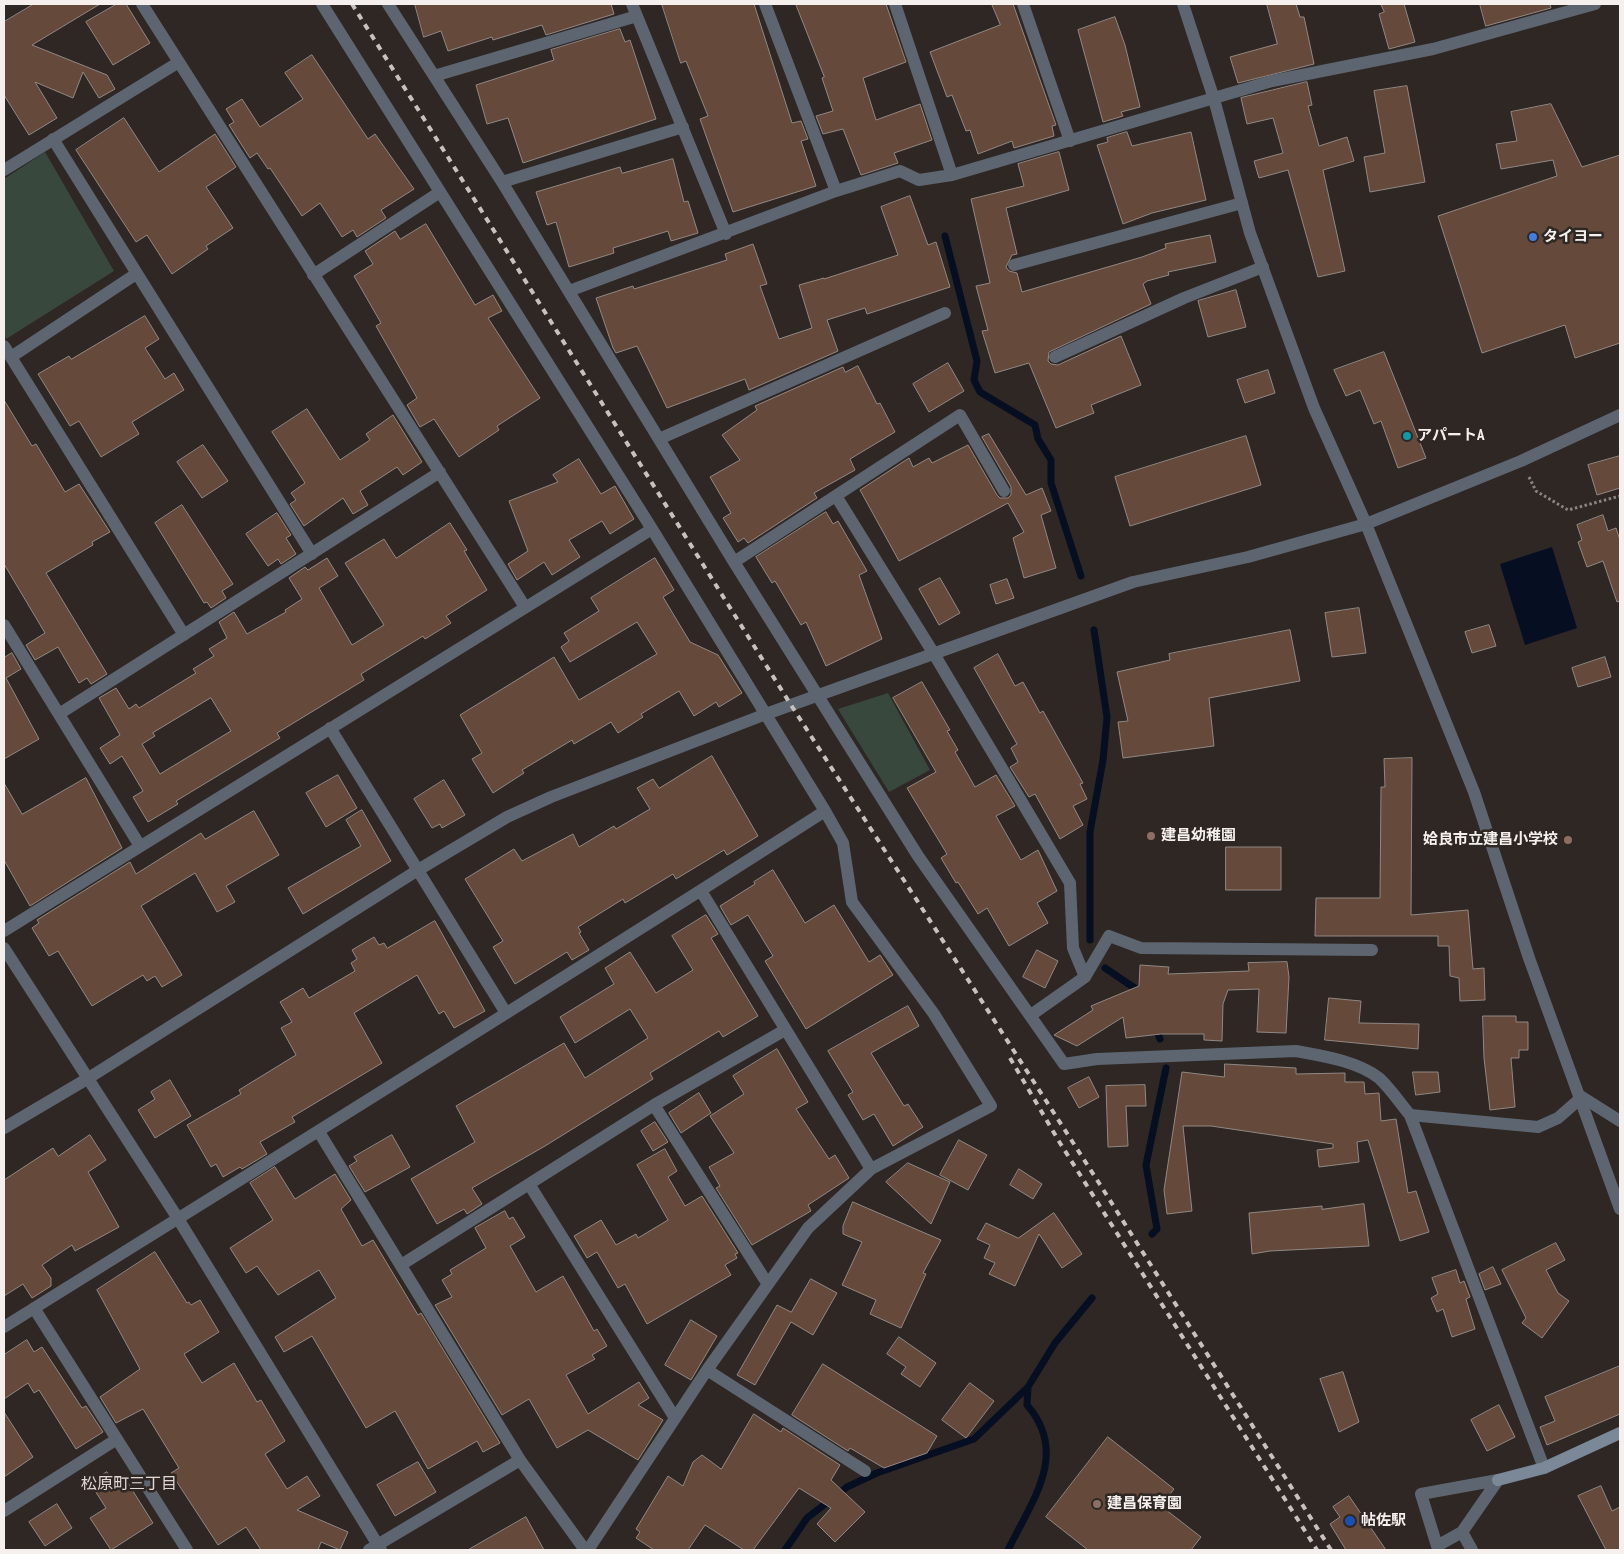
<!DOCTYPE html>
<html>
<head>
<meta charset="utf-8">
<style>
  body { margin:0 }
  #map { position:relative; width:1624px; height:1554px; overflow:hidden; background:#2e2724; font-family:"PT Sans Narrow",sans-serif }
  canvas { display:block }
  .frame { position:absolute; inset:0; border:5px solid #f5f0ed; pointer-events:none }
</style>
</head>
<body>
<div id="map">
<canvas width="1624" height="1554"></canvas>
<div class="frame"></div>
</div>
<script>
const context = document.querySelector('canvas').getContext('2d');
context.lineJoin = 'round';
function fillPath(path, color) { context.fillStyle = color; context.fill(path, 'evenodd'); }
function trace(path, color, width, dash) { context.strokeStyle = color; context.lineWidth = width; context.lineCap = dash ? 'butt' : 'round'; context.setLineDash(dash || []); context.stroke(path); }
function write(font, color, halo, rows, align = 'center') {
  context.font = font + ' "PT Sans Narrow","Noto Sans JP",sans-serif'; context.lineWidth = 5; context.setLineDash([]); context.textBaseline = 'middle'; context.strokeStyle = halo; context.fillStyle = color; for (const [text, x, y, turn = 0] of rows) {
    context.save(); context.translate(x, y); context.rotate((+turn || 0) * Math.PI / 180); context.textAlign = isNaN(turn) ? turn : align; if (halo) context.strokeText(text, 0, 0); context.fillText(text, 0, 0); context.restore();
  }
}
fillPath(new Path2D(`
  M45,152L114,271L6,339L4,334V179Z
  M888,693L930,770L889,792L838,709Z`), '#39483c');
fillPath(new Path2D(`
  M1552,547L1577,628L1525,645L1500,564Z`), '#060e21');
trace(new Path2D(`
  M945,236L977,361L974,380L980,392L1035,425L1038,439L1051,460V483L1081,576
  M1090,940V832L1103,760L1107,717L1094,630
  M1105,968L1142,993
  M1155,1026L1160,1039
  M1152,1234L1157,1229L1146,1165L1166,1068
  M785,1550L807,1518L847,1487L877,1473L974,1439L1028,1387
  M1008,1550C1031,1502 1070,1454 1027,1405L1028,1387L1055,1343L1092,1298`), '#060e21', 7);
const building = new Path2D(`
  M34,4H100L32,45L107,75L115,89L99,98L83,72L73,98L35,82L57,118L29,135L4,95V22Z
  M117,4H126L150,43L113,65L86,22Z
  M415,4H611L614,14L546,35L542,25L493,40L492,37L448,51L441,31L424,37Z
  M662,4H754L792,123L801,121L808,139L801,141L816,186L733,212L700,119L708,116L686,61L681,63Z
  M796,4H886L906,62L863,78L876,120L920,104L932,140L894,153L898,163L861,175L843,129L823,134L816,116L833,111L822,78L824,77Z
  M992,4H1013L1056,125L1052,126L1054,136L1014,148L1012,141L978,154L970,130L966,131L952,95L947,97L930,52L1000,25Z
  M1267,4H1296L1300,17H1304L1314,64L1238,83L1230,57L1277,44Z
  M1381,4H1404L1415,42L1389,49L1379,14L1384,12Z
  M1480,4H1550L1551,8L1486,26Z
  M1115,17L1125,45L1140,107L1121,112L1123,116L1103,122L1078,30Z
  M620,29L625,42L630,40L656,119L523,163L508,118L487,124L476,85L554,60L551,50Z
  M312,55L368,139L375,134L414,189L381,210L386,218L357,237L353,230L342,237L320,203L302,216L270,168L268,169L257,153L250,158L229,125L234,122L226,109L242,99L260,127L303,99L285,73Z
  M1307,82L1312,105L1308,106L1319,146L1347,137L1354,161L1323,170L1345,271L1318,277L1288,170L1259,178L1254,161L1283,153L1273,118L1247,124L1241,98Z
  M1407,86L1425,182L1370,192L1364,157L1385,153L1374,91Z
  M1551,104L1582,167L1620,155V343L1575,358L1565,325L1482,353L1438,216L1557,176L1553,160L1501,169L1496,144L1517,141L1511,112Z
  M124,118L159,172L215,134L236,167L206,187L233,228L206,246L208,249L172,274L147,235L136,242L76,150Z
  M1127,132L1132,146L1191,132L1206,200L1152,213L1123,224L1097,145L1108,142L1107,138Z
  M1059,152L1069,190L1006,208L1017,254L1012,255L1006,267L1009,271L1017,273L1022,292L1142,257L1166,248L1165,244L1210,235L1216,262L1168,272L1169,275L1147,281L1143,284L1151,304L1049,352L1048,361L1051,364L1058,365L1121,336L1141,385L1091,405L1094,413L1056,428L1029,363L995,373L982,331L988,330L976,286L990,283L971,199L1024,186L1018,164Z
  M673,159L684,202L688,201L698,233L671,241L668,231L613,248L614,253L569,267L556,222L547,225L536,192L620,167L622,173Z
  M910,196L928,245L936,242L950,287L867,314L865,308L827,320L838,351L749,390L745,379L667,408L637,346L616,353L613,348L596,298L633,286L634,289L727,260L725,254L753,244L767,284L760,286L779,339L812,328L799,285L824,278V279L898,255L881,207Z
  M426,224L475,305L493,295L502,311L488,318L540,398L497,426L499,430L459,457L434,419L420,427L407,405L417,398L376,326L381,323L354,276L373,264L365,251L395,231L400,239Z
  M1236,290L1246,327L1208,337L1198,301Z
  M145,316L159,339L145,348L165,379L174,373L184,390L132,422L139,434L101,457L79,421L70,426L38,374L69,356L71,359Z
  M1384,352L1426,458L1398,468L1381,421L1374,424L1360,390L1346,396L1334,370Z
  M948,363L964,391L929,412L913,384Z
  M858,366L877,404L880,403L895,432L850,459L855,470L814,493L817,498L748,543L744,538L738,542L723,518L731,513L710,477L740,460L722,435L757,410L755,406L843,367L845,372Z
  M1268,370L1275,393L1245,403L1237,380Z
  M4,400L32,446L36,444L65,492L79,484L110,532L92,542L93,545L46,573L107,674L91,684L87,678L79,683L58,647L35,660L26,645L45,633L4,564Z
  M307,409L340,460L370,440L366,434L393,415L422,462L403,475L397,467L360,491L368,505L353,514L343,498L304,526L290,504L296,500L291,493L305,483L272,432Z
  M989,434L1026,495L1042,488L1051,511L1041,515L1056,568L1024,578L1013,538L1024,532L1008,503L899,561L860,490L909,458L913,467L929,458L932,463L968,445L997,495L1000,498H1008L1011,495V487L982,437Z
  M1246,436L1261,485L1130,526L1115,477Z
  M203,445L228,481L202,498L177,462Z
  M1620,456V488L1597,495L1588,465Z
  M579,459L601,494L615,486L634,519L610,534L602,521L569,540L580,557L552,575L544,562L517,580L508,564L528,551L509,501L558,482L553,475Z
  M182,505L233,584L222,591L226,598L211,608L207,602L204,603L155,523Z
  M826,512L833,524L838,521L867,571L859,575L882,639L826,666L806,622L801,625L775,581L772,583L756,557Z
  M277,513L291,535L286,538L296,554L281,564L278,559L268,566L246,534Z
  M1603,515L1608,531L1616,528L1620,540V601L1617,602L1603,561L1587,567L1578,542L1582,540L1577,525Z
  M450,523L467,550L464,551L487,590L446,616L451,623L425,639L423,636L361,674L364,680L277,733L280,738L176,801L178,804L148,822L133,797L143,791L122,756L110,764L100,748L120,735L99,698L116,688L129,709L136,704L139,708L196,673L193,669L214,656L209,649L227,638L219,622L234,612L247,634L286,612L285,610L302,599L289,578L305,567L308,570L327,558L338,576L319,588L352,645L384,625L345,563L384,539L396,558ZM211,698L231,731L160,774L142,744L155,736L153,733Z
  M655,558L674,590L663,597L690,642L718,655L742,693L719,707L716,702L694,716L679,691L641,714L643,717L618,733L611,722L574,744L572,740L522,770L524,773L493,793L472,759L482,753L460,715L554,657L579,700L657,654L637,622L570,662L561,647L569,641L564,633L599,611L591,598Z
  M940,578L960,613L939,625L919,589Z
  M1007,579L1014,598L996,604L990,585Z
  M1359,608L1366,653L1332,657L1325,613Z
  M1489,625L1496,646L1472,653L1465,632Z
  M1290,630L1300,681L1209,698L1214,746L1123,758L1118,722L1128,721L1117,672L1170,660L1169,654Z
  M12,653L21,669L6,678L39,739L4,759V658Z
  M998,654L1015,686L1023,682L1040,713L1043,711L1083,783L1080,784L1087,799L1073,806L1083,825L1060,839L1035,794L1029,797L1010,767L1018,762L1011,748L1017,744L974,668Z
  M1605,657L1611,677L1578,687L1572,668Z
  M922,682L950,730L947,731L958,750L955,752L975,787L996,775L1015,806L996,816L1021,860L1038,850L1057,891L1037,903L1048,923L1009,946L987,908L978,914L958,882L956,883L941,858L947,854L907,788L936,772L893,698Z
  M712,756L758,836L727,855L724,850L676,879L673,874L625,903L623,899L578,927L581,932L579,933L589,950L572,960L567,952L515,984L493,947L503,941L465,879L514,849L522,861L573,834L579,847L614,826L616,829L650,809L637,788L653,779L659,788Z
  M1412,758L1411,915L1468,910L1473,969L1484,968L1485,1000L1460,1001L1459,978L1450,976L1449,946H1438V936H1315L1316,898H1380L1381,787H1385L1384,759Z
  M338,775L357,808L326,827L306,793Z
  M86,778L122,848L30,906L4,860V783L22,814Z
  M444,780L465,815L442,828L440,824L432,828L414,799Z
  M362,810L391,861L303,914L288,888L361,846L346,820Z
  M254,811L279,855L226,886L235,902L217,912L195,873L141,906L182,975L162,987L155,976L147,981L143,975L92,1006L58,951L49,956L32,928L39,923L37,920L130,862L136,874L201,833L205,839Z
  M1226,847H1281V890H1226Z
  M773,870L805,923L834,905L869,962L880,955L893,975L806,1029L765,961L773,956L748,915L731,925L720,906L755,884L754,882Z
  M706,915L718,934L711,938L758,1016L723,1037L719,1031L650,1073L653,1079L545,1146L472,1188L482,1204L467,1214L464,1209L437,1224L411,1179L475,1142L456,1106L564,1043L585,1078L648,1038L630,1009L575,1043L560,1017L614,984L605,968L630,952L656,993L693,970L672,936Z
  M435,921L485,1011L454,1028L444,1011L439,1014L417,975L354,1013L382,1063L292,1117L295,1122L260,1142L267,1154L242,1169L240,1167L223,1177L216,1164L211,1167L187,1125L241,1094L239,1090L296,1055L281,1028L292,1022L280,1002L303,988L309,998L355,971L351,963L357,959L352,950L374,937L379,945L384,943L387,948Z
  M1037,950L1058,961L1045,988L1023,977Z
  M1287,962L1289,977L1286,1033L1257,1032L1259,989L1228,990L1223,1004L1222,1041L1204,1040V1034H1161L1126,1038L1123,1017L1077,1046L1054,1035L1093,1010L1091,1006L1139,986L1140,965L1169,967L1168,974L1249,971L1248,963Z
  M1329,998L1361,1001L1359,1023L1419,1024L1418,1049L1325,1040Z
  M908,1006L919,1026L871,1053L904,1106L908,1104L923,1127L893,1146L874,1114L863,1120L848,1095L853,1092L828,1051Z
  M1483,1016H1516V1022H1528V1050H1519V1058H1511L1515,1107L1490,1110L1484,1058Z
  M777,1049L808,1102L796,1109L829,1159L835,1155L849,1178L808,1205L811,1211L752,1245L716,1188L720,1186L709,1167L734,1153L710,1116L744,1094L733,1076Z
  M1225,1064L1296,1068V1074L1345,1073V1082H1364L1365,1094L1379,1093L1381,1121L1396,1119L1408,1193L1416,1191L1429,1232L1400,1241L1368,1140L1357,1142L1359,1162L1319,1167L1317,1150L1333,1148V1144L1211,1126H1183L1192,1211L1167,1214L1164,1190L1182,1072L1224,1077Z
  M1413,1072H1438L1440,1092L1416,1095Z
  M1089,1077L1099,1097L1079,1108L1068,1088Z
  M170,1080L191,1116L155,1138L138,1110L155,1099L151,1092Z
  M1145,1085L1146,1106H1126L1128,1146L1108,1147L1106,1086Z
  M699,1093L711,1113L681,1133L669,1113Z
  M655,1122L668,1142L653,1151L641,1131Z
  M90,1135L106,1160L88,1172L119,1227L75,1251L72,1245L42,1265L51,1278V1286L32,1298L23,1284L4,1296V1180L53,1148L58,1156Z
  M392,1135L410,1167L365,1192L349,1166L357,1161L354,1157Z
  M959,1140L987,1155L968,1190L940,1175Z
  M665,1149L677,1171L668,1177L685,1206L702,1196L738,1253L735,1254L737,1258L725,1265L731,1275L647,1324L625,1284L618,1288L597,1252L587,1258L574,1236L601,1220L616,1245L636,1234L638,1238L668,1220L637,1165Z
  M908,1163L950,1182L931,1224L886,1182Z
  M275,1167L295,1199L335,1174L351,1200L341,1209L362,1246L373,1240L418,1315L421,1313L500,1443L483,1452L477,1441L428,1469L395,1411L366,1428L312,1336L284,1352L275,1337L336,1298L319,1270L278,1295L257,1266L246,1273L230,1248L273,1220L250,1183Z
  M1019,1169L1042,1184L1033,1199L1010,1185Z
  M853,1202L941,1240L923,1273L926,1274L901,1328L870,1314L876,1300L842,1285L862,1242L843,1234V1226Z
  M1364,1204L1369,1246L1270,1251L1252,1254L1249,1213L1322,1206V1209Z
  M505,1211L509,1219L513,1217L525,1237L510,1246L536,1292L563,1276L594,1331L597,1329L607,1346L592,1355L595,1359L566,1375L588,1414L639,1382L649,1398L638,1405L663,1420L638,1460L588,1430L557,1448L529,1399L502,1415L435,1305L452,1297L442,1280L452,1274L450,1270L486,1248L475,1228Z
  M1054,1213L1082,1254L1062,1268L1039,1234L1015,1286L989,1274L995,1263L984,1258L990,1245L977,1239L986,1223L1018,1238Z
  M1556,1243L1565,1260L1546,1270L1558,1293L1569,1301L1542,1338L1522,1323L1526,1318L1502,1270Z
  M155,1252L187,1303L189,1302L191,1305L200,1300L219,1332L184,1354L202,1383L234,1363L257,1402L261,1400L285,1441L265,1454L287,1489L307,1476L320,1496L297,1510L348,1532L340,1550L321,1542L318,1550H261L246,1527L218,1545L171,1473L179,1468L143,1409L116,1423L100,1397L140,1369L97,1290Z
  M1493,1267L1501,1284L1485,1290L1479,1274Z
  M1456,1270L1460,1283L1464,1281L1470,1297L1466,1299L1475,1329L1452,1337L1443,1309L1437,1312L1431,1298L1438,1294L1432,1278Z
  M811,1279L837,1293L813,1335L791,1322L755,1385L737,1375L777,1305L791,1312Z
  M691,1320L717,1336L691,1380L665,1365Z
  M899,1337L936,1363L920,1387L901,1374L906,1367L887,1354Z
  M27,1340L34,1352L42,1347L82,1408L86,1406L103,1432L76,1449L39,1390L34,1393L28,1383L4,1399V1355Z
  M823,1364L937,1436L927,1453L884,1468L850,1448L848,1451L792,1415Z
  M1620,1366V1414L1547,1445L1540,1427L1555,1421L1545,1397Z
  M1343,1372L1359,1422L1339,1432L1320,1379Z
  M970,1383L994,1401L966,1438L942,1420Z
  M1499,1405L1515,1437L1487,1451L1471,1420Z
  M4,1412L33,1457L4,1477Z
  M754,1414L781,1432L783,1428L840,1465L831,1480L865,1512L835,1542L817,1524L831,1508L799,1488L753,1550H744L705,1525L688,1550H654L636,1538L640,1532L636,1529L668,1476L683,1486L693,1462L702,1455L721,1469Z
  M1108,1437L1174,1489L1161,1506L1201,1537L1191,1550H1088L1046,1517Z
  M418,1462L436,1492L395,1516L377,1485Z
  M107,1472L116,1486L126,1480L153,1523L111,1550L90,1518L106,1508L90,1483Z
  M1601,1486L1612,1511L1620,1507V1550H1606L1578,1496Z
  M1349,1496L1386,1550H1346L1330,1524L1340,1517L1333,1507Z
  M57,1504L72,1528L45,1546L29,1522Z
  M526,1517L544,1550H468Z`);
fillPath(building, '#654a3c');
trace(building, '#918883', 1);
trace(new Path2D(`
  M1529,477L1536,491L1568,510L1620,496`), '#8a8481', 3, [2.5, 2.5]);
trace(new Path2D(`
  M1014,265L1242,203
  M1055,357L1184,298L1263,267
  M659,439L945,313`), '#5d6670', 12);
trace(new Path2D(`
  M142,4L525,607
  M322,4L652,529L825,811L843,843L852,902L934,1014L991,1106L871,1169L808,1228L707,1370L588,1550
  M388,4L502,182L734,562L918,856L1064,1064L1097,1059L1296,1051C1323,1056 1357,1061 1379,1078C1390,1088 1400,1103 1410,1115L1544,1468
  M632,4L726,234
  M765,4L836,191
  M895,4L952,175
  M1023,4L1070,141
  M434,76L637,16
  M53,139L312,554
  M4,170L179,62
  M502,182L683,127
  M313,275L440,192
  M569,291L836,191L900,171L919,180L952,175L1272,81L1433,49L1595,4
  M4,346L184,635
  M11,357L136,274
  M836,496L934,654L1070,883L1073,948L1085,977L1031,1015
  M734,562L960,415L1004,491
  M4,625L140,846
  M59,714L440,472
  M330,728L506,1013
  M701,891L871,1169
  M4,931L652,529
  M1085,977L1109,936L1141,948L1372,950
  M654,1105L767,1283
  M1410,1115L1538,1127L1558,1118L1582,1097L1620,1121
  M319,1132L520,1460L585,1550
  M529,1184L675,1418
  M401,1265L654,1105L785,1030
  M34,1308L187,1550
  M4,1327C278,1156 553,986 825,811
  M707,1370L865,1471
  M1498,1480L1462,1532L1437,1546L1421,1494Z
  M4,1511L117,1439
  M1462,1532L1472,1550
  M369,1550L520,1460`), '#5d6670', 12);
trace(new Path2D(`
  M1183,4L1214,99L1250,233L1314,408L1366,524L1474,792L1529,958L1620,1209
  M4,948L177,1217L381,1550
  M4,1128L87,1079L418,870L507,817L551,797L766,714L1133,582L1248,557L1366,524L1521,461L1620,415`), '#5d6670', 12);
trace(new Path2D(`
  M1498,1480L1544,1468L1620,1433`), '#7a8898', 12);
trace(new Path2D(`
  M352,4L791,705L1099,1183L1331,1550
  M1010,1058L1060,1143L1317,1550`), '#c7c2bf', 4, [6, 6]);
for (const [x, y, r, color] of [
  [1533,237,5,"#3f7fe0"],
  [1407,436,5,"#0f9aa8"],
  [1151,836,5,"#8d6e63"],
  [1568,840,5,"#8d6e63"],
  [1097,1504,5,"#8d6e63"],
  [1350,1521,6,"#1a4fb4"]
]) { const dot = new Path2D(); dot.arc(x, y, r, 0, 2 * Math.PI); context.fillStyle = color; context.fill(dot); trace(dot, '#2e2724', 2); }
write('bold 15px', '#f5f0ed', '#2e2724', [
  ["タイヨー",1543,237],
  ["アパートA",1417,436],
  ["建昌幼稚園",1161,836],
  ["姶良市立建昌小学校",1558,840,"right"],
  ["建昌保育園",1107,1504],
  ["帖佐駅",1361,1521]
], 'left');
write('16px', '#e1d7d2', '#2e2724', [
  ["松原町三丁目",129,1484]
]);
</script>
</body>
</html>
